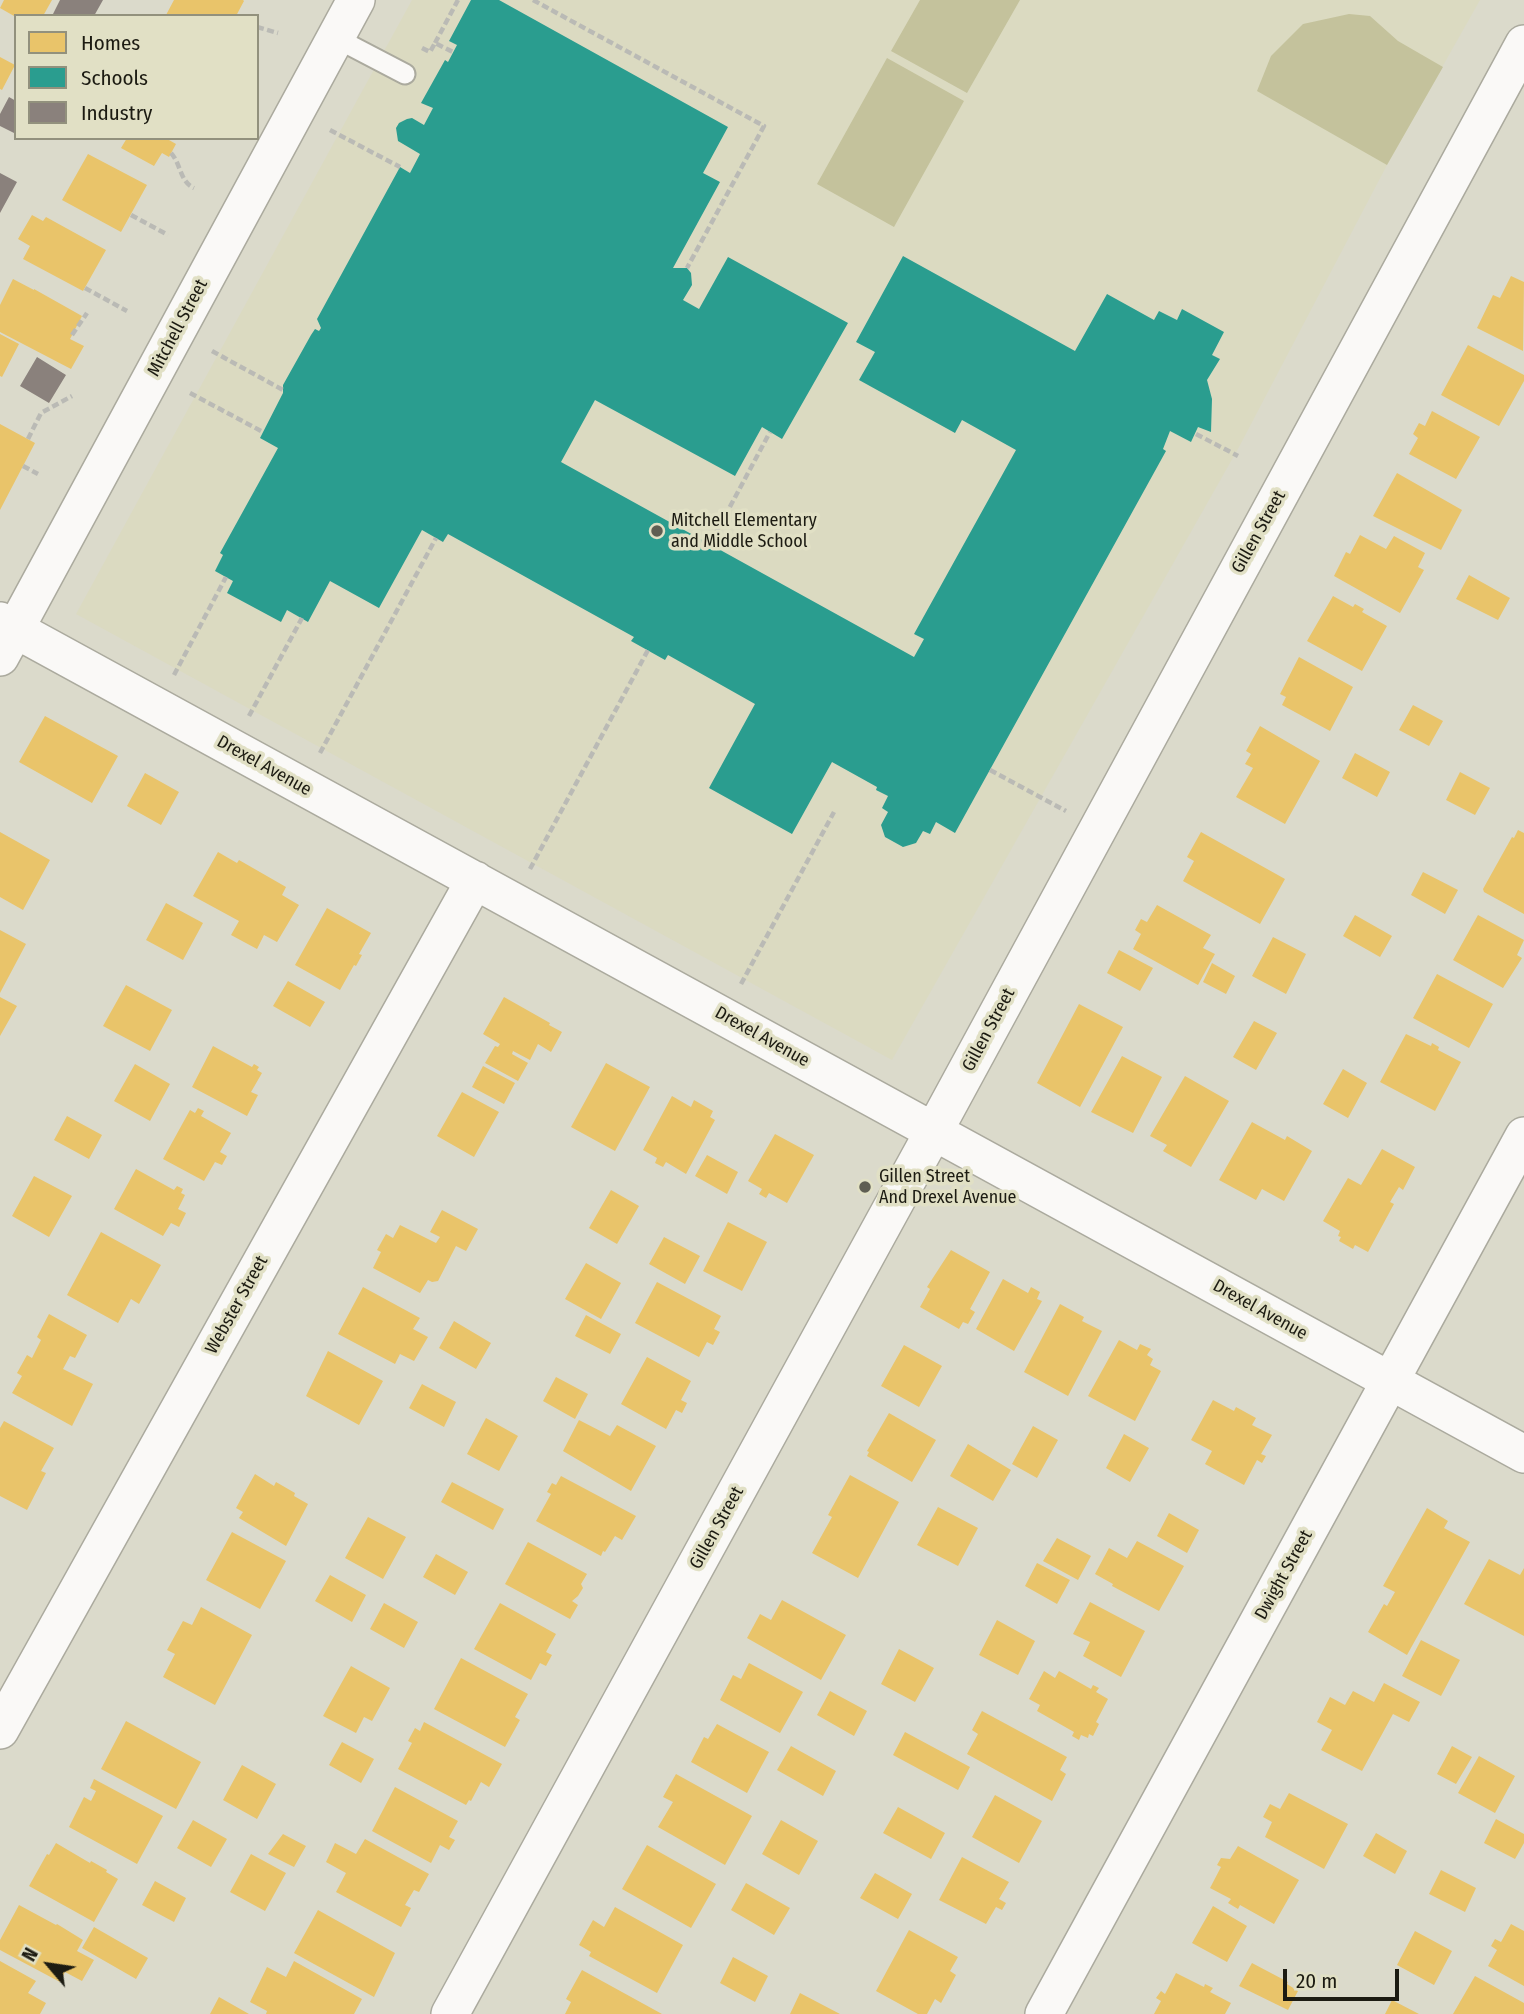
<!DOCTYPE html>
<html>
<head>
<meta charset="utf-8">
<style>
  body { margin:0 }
  #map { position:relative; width:1524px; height:2014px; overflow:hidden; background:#dbdacb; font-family:"Fira Sans Condensed",sans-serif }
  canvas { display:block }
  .legend { position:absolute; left:14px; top:14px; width:245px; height:126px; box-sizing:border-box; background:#e1e0c5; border:2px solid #92917d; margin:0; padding:9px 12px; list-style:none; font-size:21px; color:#1c1b12 }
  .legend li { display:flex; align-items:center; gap:14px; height:35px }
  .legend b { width:35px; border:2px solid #92917d }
  .north { position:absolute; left:14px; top:1930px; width:70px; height:70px; -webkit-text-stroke:5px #e1e0c5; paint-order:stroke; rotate:299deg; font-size:19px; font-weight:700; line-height:28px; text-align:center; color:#1c1b12 }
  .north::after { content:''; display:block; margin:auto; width:24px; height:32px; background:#1c1b12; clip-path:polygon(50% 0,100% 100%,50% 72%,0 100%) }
  .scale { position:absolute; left:1283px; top:1969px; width:116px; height:32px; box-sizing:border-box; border:4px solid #1c1b12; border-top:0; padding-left:9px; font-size:21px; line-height:24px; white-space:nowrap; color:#1c1b12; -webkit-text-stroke:5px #e1e0c5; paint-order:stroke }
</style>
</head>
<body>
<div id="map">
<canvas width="1524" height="2014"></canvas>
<ul class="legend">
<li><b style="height:19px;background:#e9c46a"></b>Homes</li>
<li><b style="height:19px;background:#2a9d8f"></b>Schools</li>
<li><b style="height:19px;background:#8a817c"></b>Industry</li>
</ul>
<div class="north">N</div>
<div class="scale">20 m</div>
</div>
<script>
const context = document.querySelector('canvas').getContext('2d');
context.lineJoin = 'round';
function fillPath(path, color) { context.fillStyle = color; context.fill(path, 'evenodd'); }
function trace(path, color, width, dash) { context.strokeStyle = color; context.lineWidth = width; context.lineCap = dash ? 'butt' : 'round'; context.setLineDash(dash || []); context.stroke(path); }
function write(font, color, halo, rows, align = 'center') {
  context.font = font + ' "Fira Sans Condensed",sans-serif'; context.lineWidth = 7; context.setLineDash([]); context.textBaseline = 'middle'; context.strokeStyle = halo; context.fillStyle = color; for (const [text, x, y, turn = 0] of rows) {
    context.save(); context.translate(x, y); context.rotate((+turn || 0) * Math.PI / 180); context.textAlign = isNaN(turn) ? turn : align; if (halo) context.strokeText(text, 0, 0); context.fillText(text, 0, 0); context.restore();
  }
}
fillPath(new Path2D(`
  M412,0H1480L1387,165L1239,447L892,1060L76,614Z`), '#dbdac1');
fillPath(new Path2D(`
  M920,0H1020L967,93L891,51Z
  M1349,14L1370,16L1398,41L1443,67L1387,165L1257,91L1271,56L1303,24Z
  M887,58L964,101L894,227L817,184Z`), '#c4c29c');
fillPath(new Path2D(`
  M4,0H52L43,16H14L0,8Z
  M174,0H243L244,1L236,16H168L166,15Z
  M0,57L15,65L2,90L0,89Z
  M127,138H170L169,140L176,144L169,157L162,153L154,166L121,148Z
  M88,154L147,185L121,232L62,200Z
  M32,215L43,221L46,217L106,250L83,291L23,259L30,246L18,239Z
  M1511,276L1524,282L1523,351L1477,328L1493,295L1500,298Z
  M13,279L34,290V289L82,316L70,339L84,346L71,369L0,332V305Z
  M0,334L19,344L2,377L0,376Z
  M1468,345L1524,375V381L1499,426L1441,395Z
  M1432,411L1480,437L1456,479L1409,454L1418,438L1413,434L1419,423L1425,426Z
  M0,424L35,443L0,510Z
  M1397,473L1462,510L1441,550L1373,516Z
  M1360,535L1386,549L1394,536L1425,553L1418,567L1424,570L1400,613L1334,576L1346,552L1350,554Z
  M1469,575L1510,598L1498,620L1456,599Z
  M1333,596L1353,607L1355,604L1364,609L1362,612L1387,626L1362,671L1307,641Z
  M1299,657L1353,687L1330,731L1282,705L1286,697L1280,694Z
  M1413,705L1443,721L1429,746L1399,730Z
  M45,716L118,756L92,803L19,762Z
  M1260,726L1320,761L1285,824L1236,797L1253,768L1245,764L1251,754L1246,751Z
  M1355,753L1390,772L1377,797L1342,778Z
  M1460,772L1490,788L1475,815L1446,800Z
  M145,773L179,792L161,825L127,806Z
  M1518,830L1524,833V914L1484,892L1483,889L1512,837L1514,838Z
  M0,832L50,860L23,910L0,897Z
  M1201,832L1285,879L1260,924L1183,881L1194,861L1187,857Z
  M218,852L237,863L239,860L286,887L282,895L299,905L277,942L264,935L257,949L231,935L239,921L193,896Z
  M1423,872L1458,890L1445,914L1411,895Z
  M166,903L203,923L183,960L146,940Z
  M1157,905L1211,935L1203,948L1215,954L1198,985L1133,949L1141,934L1135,930L1141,919L1147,922Z
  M327,908L371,933L359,954L362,955L356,966L354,965L340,990L295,965Z
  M1355,915L1392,936L1380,957L1343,936Z
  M1478,915L1524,940L1517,955L1522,958L1503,988L1453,960Z
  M0,930L26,944L0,993Z
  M1273,937L1306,954L1286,994L1252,976Z
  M1119,950L1153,968L1140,991L1107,973Z
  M1212,963L1235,976L1226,994L1203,982Z
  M1437,974L1493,1004L1469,1048L1413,1018Z
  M288,981L325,1002L310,1027L273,1006Z
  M126,985L172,1010L150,1051L103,1026Z
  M0,997L17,1006L0,1036Z
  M504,997L550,1023L549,1025L562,1032L551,1052L538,1044L530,1060L513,1051L512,1054L528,1063L518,1081L485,1063L495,1046L498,1047L500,1044L483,1034Z
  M1079,1004L1123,1027L1080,1107L1037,1083Z
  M1254,1021L1277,1033L1256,1070L1233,1057Z
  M1406,1034L1431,1046L1432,1043L1439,1047L1438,1050L1461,1062L1435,1111L1380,1082Z
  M213,1046L252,1067L254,1064L259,1067L257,1070L262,1073L251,1092L258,1095L247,1116L192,1087Z
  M1122,1056L1162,1077L1133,1133L1091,1112Z
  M606,1063L650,1087L615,1151L571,1127Z
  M135,1064L170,1084L150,1121L114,1101Z
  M483,1066L515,1083L504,1104L472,1087Z
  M1343,1069L1367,1083L1348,1118L1323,1104Z
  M1185,1076L1229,1101L1191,1167L1163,1151L1167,1145L1150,1136Z
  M462,1092L499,1112L474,1157L437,1136Z
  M672,1096L691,1107L694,1100L713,1111L710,1117L715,1120L686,1174L666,1162L663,1167L655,1163L657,1158L643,1150Z
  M198,1108L204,1111L201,1116L231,1133L220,1152L227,1156L222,1165L215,1162L204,1181L163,1159L190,1110L195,1113Z
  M67,1116L102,1135L89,1159L54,1140Z
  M1252,1122L1285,1140L1287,1136L1312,1151L1284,1201L1262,1189L1256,1200L1219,1180Z
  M775,1134L814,1155L787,1203L769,1193L766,1198L759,1194L762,1189L748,1181Z
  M1382,1149L1415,1167L1403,1190L1399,1187L1390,1202L1394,1204L1368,1252L1355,1245L1353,1249L1339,1241L1341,1237L1338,1236L1340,1231L1323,1221L1348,1178L1361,1185Z
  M707,1155L738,1172L727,1194L695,1176Z
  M136,1169L174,1190L177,1186L183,1189L181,1193L185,1195L178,1209L186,1213L179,1227L171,1223L163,1236L114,1209Z
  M34,1176L72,1196L49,1237L12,1216Z
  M611,1190L639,1206L617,1244L589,1228Z
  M442,1210L478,1229L466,1251L456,1246L438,1281L432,1282L428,1280L420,1293L373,1268L381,1252L377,1250L386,1234L393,1238L400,1225L436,1243L440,1237L430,1232Z
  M728,1222L767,1242L742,1291L703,1271Z
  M101,1232L161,1265L139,1304L131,1299L118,1323L67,1295Z
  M664,1237L700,1256L685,1284L649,1264Z
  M951,1250L990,1272L970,1309L975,1312L968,1324L963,1322L959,1329L920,1307L930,1289L927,1287Z
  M586,1263L621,1283L601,1319L565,1299Z
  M1003,1279L1028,1293L1031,1287L1040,1292L1037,1299L1042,1301L1014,1351L976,1329Z
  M657,1282L721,1316L714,1329L720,1332L713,1345L707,1342L699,1357L635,1323Z
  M363,1287L420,1318L413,1329L428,1337L414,1361L400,1354L395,1364L338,1334Z
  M1060,1304L1084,1317L1082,1321L1102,1331L1068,1396L1024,1372Z
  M49,1314L87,1335L75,1358L70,1356L63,1369L93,1384L72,1426L12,1393L22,1376L17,1373L27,1355L32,1358L41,1340L37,1337Z
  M586,1315L621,1334L610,1354L575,1336Z
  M454,1321L491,1343L476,1369L439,1348Z
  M1119,1340L1137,1350L1140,1344L1151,1349L1147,1355L1153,1359L1150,1365L1161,1371L1135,1421L1088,1396Z
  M904,1345L942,1366L919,1407L881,1386Z
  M328,1351L383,1381L359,1425L306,1396Z
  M647,1357L691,1381L681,1400L687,1403L682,1413L676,1410L666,1429L621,1404Z
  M556,1377L588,1394L575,1419L543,1401Z
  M422,1384L456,1402L444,1427L409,1408Z
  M1213,1400L1234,1411L1236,1407L1256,1418L1252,1425L1272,1435L1261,1454L1266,1456L1262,1463L1257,1460L1244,1485L1205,1464L1212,1451L1191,1440Z
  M889,1413L936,1440L912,1482L867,1456L869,1452L867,1451Z
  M486,1418L518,1436L499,1471L467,1454Z
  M579,1420L610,1436L617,1425L656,1446L631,1491L563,1451Z
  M4,1421L54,1448L41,1471L46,1473L27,1510L0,1496V1428Z
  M1033,1426L1058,1440L1037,1478L1012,1464Z
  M1124,1434L1149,1448L1130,1482L1106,1468Z
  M968,1444L1011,1470L993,1501L950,1476Z
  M255,1474L274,1486L276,1482L295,1493L294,1496L308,1504L286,1546L239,1518L243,1512L236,1508Z
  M850,1475L899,1502L858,1578L812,1553L832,1517L828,1515Z
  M561,1476L636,1516L622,1540L615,1536L605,1552L603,1551L601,1556L536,1521L551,1494L547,1492L552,1483L556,1485Z
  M452,1482L504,1509L493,1530L441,1502Z
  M938,1507L978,1528L958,1566L917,1545Z
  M1427,1508L1448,1521L1444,1528L1470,1542L1407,1655L1368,1632L1384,1604L1387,1606L1395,1592L1383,1586Z
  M1169,1513L1199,1530L1187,1553L1157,1536Z
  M368,1517L406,1537L383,1579L345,1558Z
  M232,1532L286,1561L260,1609L206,1580Z
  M1057,1538L1091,1556L1078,1580L1043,1561Z
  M1137,1541L1184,1566L1159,1611L1112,1586L1113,1584L1095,1574L1109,1548L1127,1558Z
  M528,1542L587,1574L581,1584L583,1588L578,1596L572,1601L578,1605L570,1619L505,1584Z
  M436,1554L468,1572L455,1595L423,1577Z
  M1489,1559L1520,1575L1524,1568V1636L1464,1604Z
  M1037,1563L1070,1580L1057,1604L1025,1586Z
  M330,1575L366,1595L352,1622L315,1601Z
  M782,1600L846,1635L821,1680L747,1638L760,1614L771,1620Z
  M1090,1602L1145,1631L1121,1677L1083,1656L1090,1642L1073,1634Z
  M384,1603L418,1622L404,1648L370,1629Z
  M500,1603L556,1634L546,1652L552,1655L546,1666L540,1663L531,1680L474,1649Z
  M201,1607L252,1635L215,1705L163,1677L175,1654L167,1650L183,1621L192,1625Z
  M997,1620L1035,1641L1018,1675L979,1655Z
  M1421,1640L1460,1660L1441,1696L1402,1676Z
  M899,1649L934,1668L915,1702L881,1684Z
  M461,1658L528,1694L515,1717L520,1720L505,1747L434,1709Z
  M749,1663L803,1692L780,1733L720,1700L733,1675L741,1679Z
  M351,1666L390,1688L372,1721L364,1717L356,1733L323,1716Z
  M1044,1671L1055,1678L1059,1671L1091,1689L1093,1685L1099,1688L1096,1692L1108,1699L1096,1722L1099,1724L1093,1736L1089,1734L1088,1738L1081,1735L1079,1740L1072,1736L1074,1732L1037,1711L1040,1705L1029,1699Z
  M1384,1683L1420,1702L1409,1722L1393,1714L1362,1771L1321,1750L1332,1730L1317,1722L1330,1697L1345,1705L1353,1691L1374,1702Z
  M830,1691L867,1711L854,1736L817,1715Z
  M982,1711L1067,1757L1060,1770L1066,1774L1052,1801L967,1754L978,1734L972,1730Z
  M126,1721L201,1762L176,1809L101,1769Z
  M424,1722L502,1764L489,1787L481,1782L471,1801L469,1800L466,1805L398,1769L412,1743L408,1741L415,1728L420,1731Z
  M717,1724L769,1752L747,1793L691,1762L704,1737L708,1739Z
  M905,1732L970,1767L958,1790L893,1755Z
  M342,1742L374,1759L361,1783L329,1765Z
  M791,1746L836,1771L823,1796L777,1770Z
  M1452,1746L1472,1757L1456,1784L1437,1774Z
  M1479,1756L1515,1776L1495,1813L1458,1793Z
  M242,1765L276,1784L257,1819L223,1800Z
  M676,1774L752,1816L725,1865L658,1827L673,1802L663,1797Z
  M94,1779L163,1816L137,1864L69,1827L84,1797L91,1801L96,1791L90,1788Z
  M395,1787L458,1821L449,1837L455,1840L449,1850L440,1845L431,1863L372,1831Z
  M1289,1793L1348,1824L1324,1869L1265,1837L1272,1822L1263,1817L1270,1804L1280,1809Z
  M995,1795L1042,1821L1019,1863L972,1837Z
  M898,1807L945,1833L931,1859L883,1833Z
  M1496,1819L1524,1834V1843L1515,1859L1484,1843Z
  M193,1820L227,1839L211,1867L177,1848Z
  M781,1820L818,1841L799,1875L762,1854Z
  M1376,1833L1407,1851L1395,1874L1363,1856Z
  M283,1834L306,1846L294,1867L268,1854Z
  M365,1839L429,1874L419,1892L414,1890L405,1905L411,1908L401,1927L336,1892L346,1873L326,1862L335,1843L356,1854Z
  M56,1843L90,1863L91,1861L107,1870L106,1872L118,1879L94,1922L29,1886L47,1854L49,1855Z
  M647,1845L716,1884L691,1928L622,1889Z
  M1238,1846L1299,1880L1274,1924L1240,1905L1238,1909L1228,1903L1231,1899L1210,1888L1221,1867L1217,1865L1221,1858L1230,1859Z
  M251,1854L286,1873L265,1911L230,1892Z
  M962,1857L1009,1882L999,1899L1006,1903L1002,1910L996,1907L986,1924L939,1900Z
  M1441,1870L1476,1888L1465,1912L1429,1894Z
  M875,1873L912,1894L898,1919L860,1898Z
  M155,1881L186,1898L174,1922L142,1905Z
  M746,1883L790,1908L774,1935L731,1910Z
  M19,1905L56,1925L57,1924L83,1940L77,1951L94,1960L82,1981L65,1972L60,1982L0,1950V1940Z
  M1213,1906L1247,1926L1227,1962L1192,1943Z
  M615,1907L683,1945L657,1993L589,1956L591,1952L579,1945L593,1920L604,1927Z
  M318,1910L395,1953L374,1997L294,1953Z
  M1511,1924L1524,1931V1986L1488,1966L1497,1950L1491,1946L1495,1939L1501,1942Z
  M94,1927L148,1958L136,1979L82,1948Z
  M909,1930L958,1957L950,1971L956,1975L941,2003L935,1999L927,2014H918L876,1991Z
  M1415,1931L1452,1951L1434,1985L1397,1965Z
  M733,1957L768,1976L755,2002L720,1983Z
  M0,1961L36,1981L28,1993L46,2003L40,2014H0Z
  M294,1961L362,1999L354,2014H266L267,2011L250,2002L267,1967L286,1977Z
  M1252,1963L1288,1982L1287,1984L1298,1991L1288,2010L1239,1986Z
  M582,1970L662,2014H565L571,2002L566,1999Z
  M1176,1973L1204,1987L1205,1984L1213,1988L1210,1992L1231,2003L1225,2014H1154L1161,2001L1156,1998L1161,1991L1165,1994Z
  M1475,1976L1524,2003V2014H1453Z
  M800,1993L840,2014H790Z
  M219,1997L249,2014H210Z
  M1392,2000L1419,2014H1385Z`), '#e9c46a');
fillPath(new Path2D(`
  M471,0H499L728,127L703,173L720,182L673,268H687L691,273L692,285L683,300L699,309L728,257L848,323L782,439L762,427L735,476L595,400L561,462L914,657L924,639L914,634L1016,450L962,420L955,433L859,380L875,352L856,342L903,256L1075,351L1107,294L1154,320L1159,311L1177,320L1182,309L1224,332L1212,355L1220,359L1207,380L1212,399L1211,432L1198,427L1191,442L1170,431L1163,449L1166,451L955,833L936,822L930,834L923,831L916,843L903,847L885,837L881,825L888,812L882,808L888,796L876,790L877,787L832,762L792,834L709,788L755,704L668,655L665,660L631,641L634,637L448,534L443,542L422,530L379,608L330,581L308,622L287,610L281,622L227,593L233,581L215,571L223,555L220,553L278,448L260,438L283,393V385L311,335L315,329L319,331L321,328L317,319L400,167L410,173L420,154L398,141L396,128L399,123L407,119L412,118L424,125L433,108L421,103L445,60L448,62L457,45L449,41Z`), '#2a9d8f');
fillPath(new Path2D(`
  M60,0H103L94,16H52Z
  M9,97L16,101V134L0,126V114Z
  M0,173L17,182L0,213Z
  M37,357L66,375L49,403L20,386Z`), '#8a817c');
const service = new Path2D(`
  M336,38L405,74`);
const minor = new Path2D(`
  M0,621L1524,1454
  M0,657L356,0
  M0,1730L475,880
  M450,2014L934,1131L1524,44
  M1044,2014L1524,1136`);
trace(service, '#abaa9e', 23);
trace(minor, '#abaa9e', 40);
trace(new Path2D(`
  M533,0L764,126L687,268
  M257,27L278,33
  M435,43L458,0
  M422,48L430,52L435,43L453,52
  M330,130L400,167
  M171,153C181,164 180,182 194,188
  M131,215L168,235
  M85,288L127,311
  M72,335L87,313
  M212,351L283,390
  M190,393L263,432
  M1196,434L1238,456
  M28,439L41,413L72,396
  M23,466L38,474
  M710,544L770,432
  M174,675L226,577
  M249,716L302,618
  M320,753L436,538
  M990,770L1066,811
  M530,869L648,650
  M741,984L834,812`), '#babab5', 4.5, [7, 3.5]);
trace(service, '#faf9f7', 19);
trace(minor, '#faf9f7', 37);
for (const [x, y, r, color] of [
  [657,531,7,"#5f5e53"],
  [865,1187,7,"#5f5e53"]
]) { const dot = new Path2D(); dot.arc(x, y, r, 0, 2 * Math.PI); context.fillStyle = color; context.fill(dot); trace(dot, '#e1e0c5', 2.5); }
write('18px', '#1c1b12', '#e1e0c5', [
  ["Mitchell Street",178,328,-62],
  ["Gillen Street",1259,532,-61],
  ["Drexel Avenue",264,766,29],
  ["Gillen Street",989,1030,-62],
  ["Drexel Avenue",762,1037,29],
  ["Webster Street",237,1305,-61],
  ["Drexel Avenue",1260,1310,29],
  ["Gillen Street",717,1528,-61],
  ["Dwight Street",1284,1575,-61]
]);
write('18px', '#1c1b12', '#e1e0c5', [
  ["Mitchell Elementary",671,521],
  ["and Middle School",671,542],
  ["Gillen Street",879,1177],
  ["And Drexel Avenue",879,1198]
], 'left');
</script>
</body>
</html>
